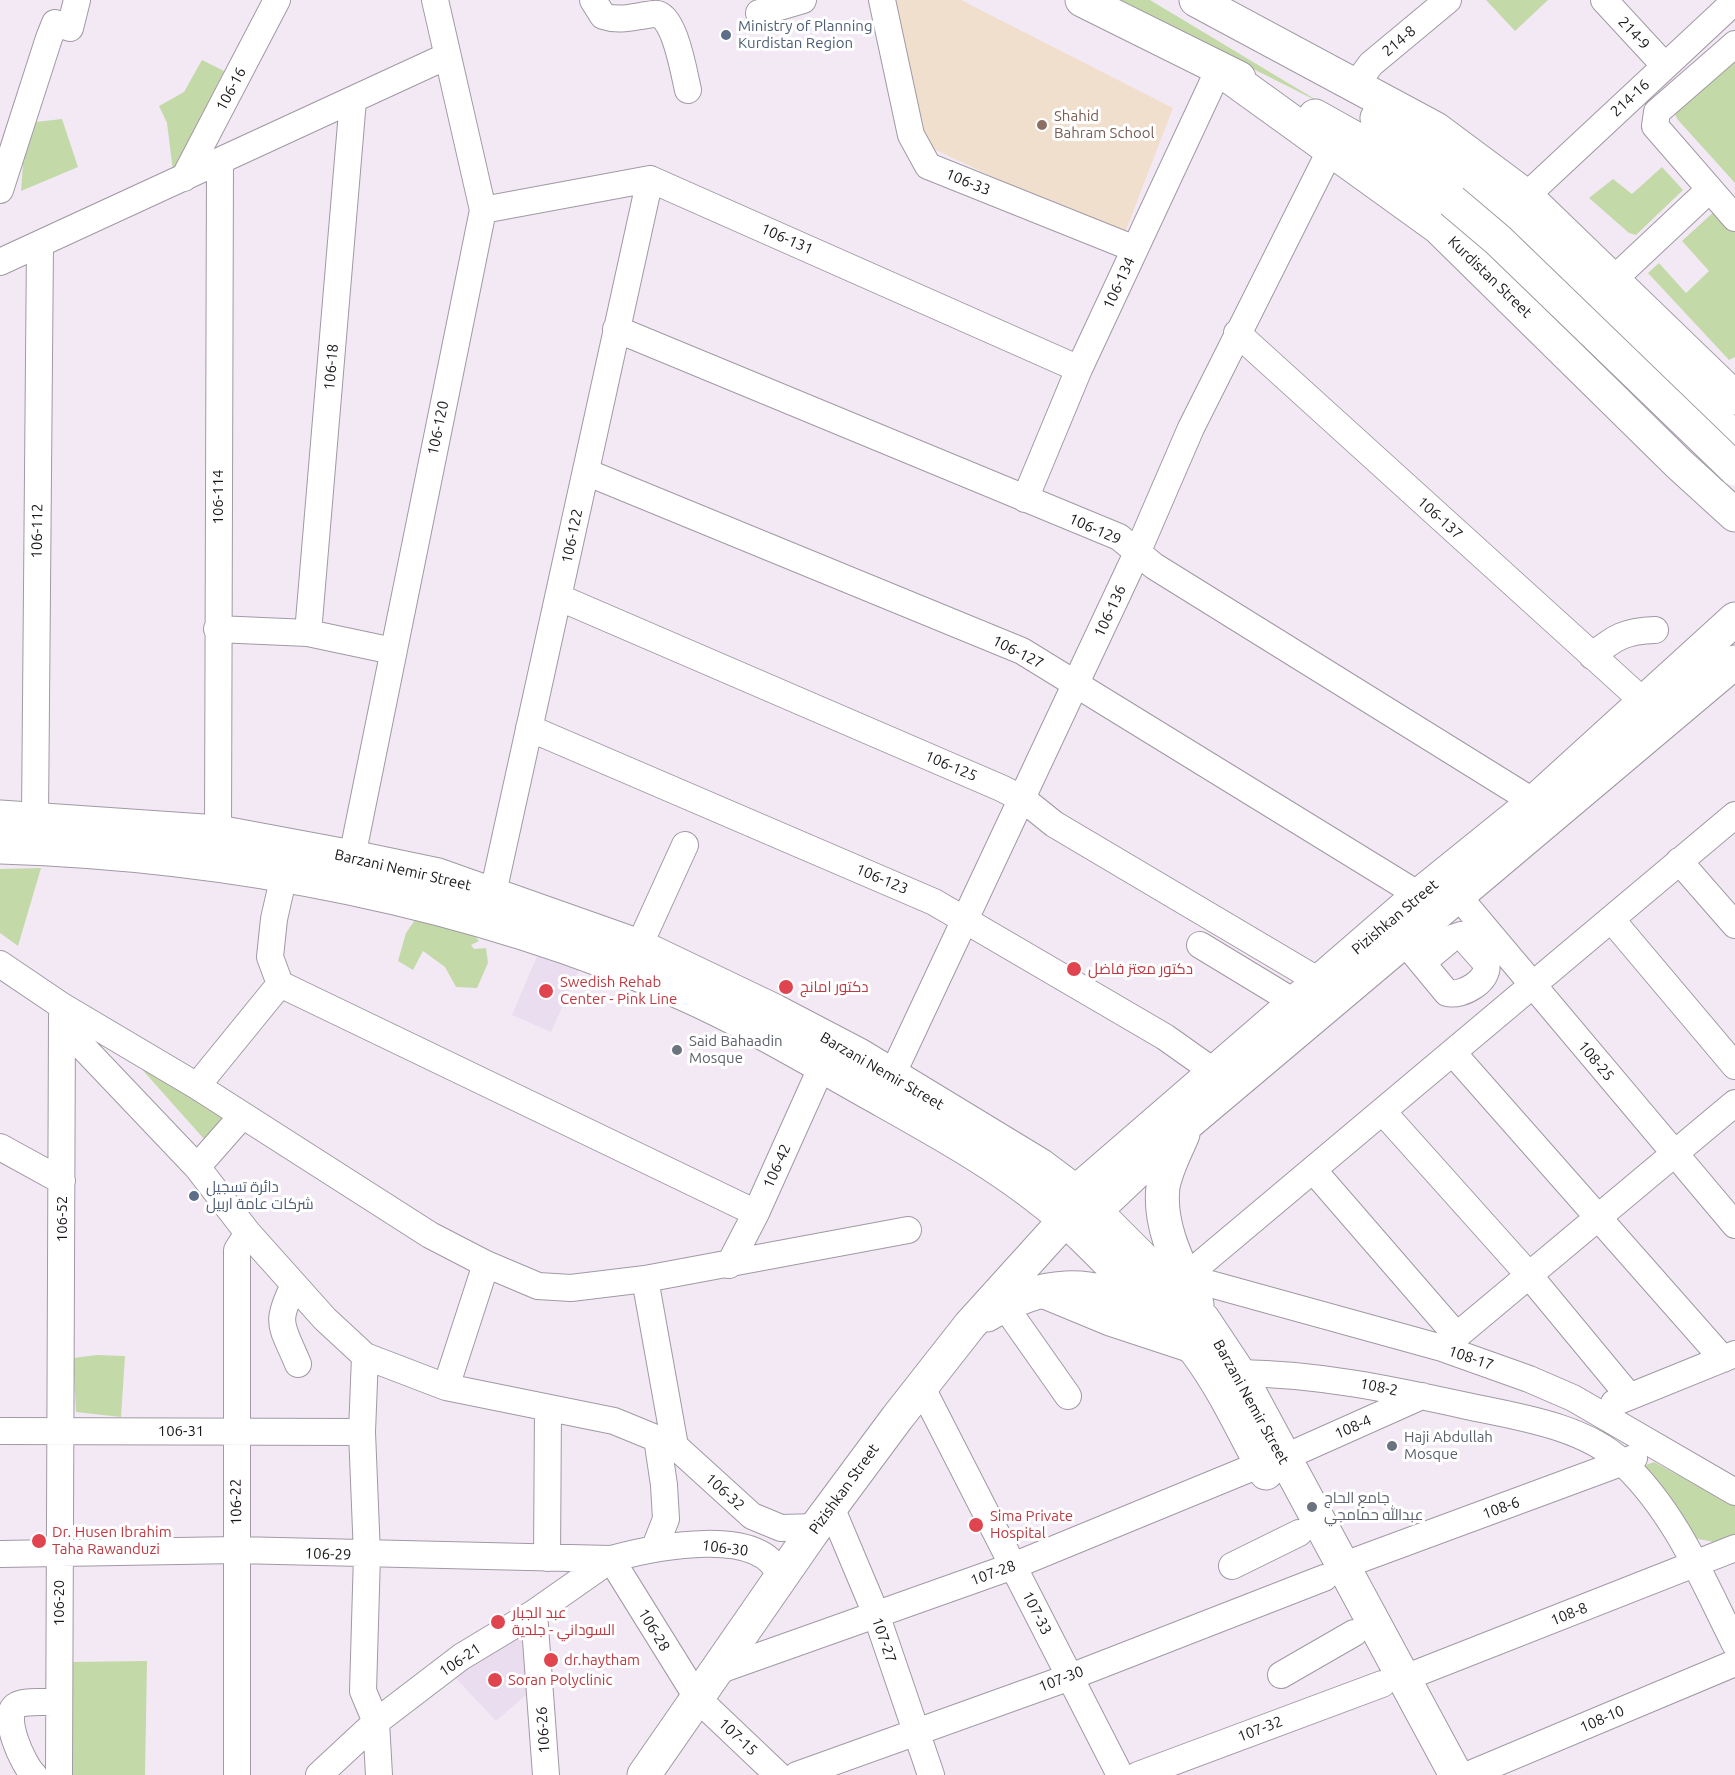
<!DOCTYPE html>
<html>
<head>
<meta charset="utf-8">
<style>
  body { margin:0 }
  canvas { display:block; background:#f2e9f5 }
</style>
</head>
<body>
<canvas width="1735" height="1775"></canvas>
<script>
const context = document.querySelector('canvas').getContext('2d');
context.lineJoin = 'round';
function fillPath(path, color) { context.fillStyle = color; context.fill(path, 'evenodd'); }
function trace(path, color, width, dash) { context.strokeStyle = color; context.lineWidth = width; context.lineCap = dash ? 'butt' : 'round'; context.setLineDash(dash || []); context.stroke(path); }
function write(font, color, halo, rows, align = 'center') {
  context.font = font + ' Ubuntu,Cairo,sans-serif'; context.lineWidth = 6; context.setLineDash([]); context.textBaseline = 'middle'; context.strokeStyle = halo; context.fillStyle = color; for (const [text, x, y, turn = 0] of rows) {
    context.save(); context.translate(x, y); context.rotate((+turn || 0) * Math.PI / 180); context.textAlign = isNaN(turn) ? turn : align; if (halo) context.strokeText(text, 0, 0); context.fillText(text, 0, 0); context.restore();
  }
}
fillPath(new Path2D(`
  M538,954L580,967L551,1032L512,1015Z
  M523,1632L534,1688L496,1721L450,1672Z`), '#eaddef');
fillPath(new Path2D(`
  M895,0H961L1173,108L1123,238L923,144Z`), '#f1dfce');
fillPath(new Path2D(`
  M1116,0H1150L1323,104Z
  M1486,0H1548L1515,31Z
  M1735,51V183L1678,120L1671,107Z
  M202,60L224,71L173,171L167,123L159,106L184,92Z
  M62,119L78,167L21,191L26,123Z
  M1662,167L1683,190L1636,235L1629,233L1589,198L1613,179L1632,194Z
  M1718,208L1735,227V357L1729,360L1648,273L1659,263L1686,293L1709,271L1682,241Z
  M41,868L18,946L0,933V869Z
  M417,917L475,936L479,941L471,945L474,949L486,948L488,963L477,988L456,987L445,967L423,951L413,970L398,961L406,933Z
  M122,1047L227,1113L204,1139Z
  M97,1355L125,1356L121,1417L76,1412L73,1358Z
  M1654,1462L1735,1506V1534L1714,1542L1693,1538L1643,1472L1646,1465Z
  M147,1661L145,1775H68V1662Z`), '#c3daa8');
const minor = new Path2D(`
  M593,0L603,16C621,22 635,16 654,14C674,11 684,73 688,90
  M882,0L911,135L928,166L1135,249
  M1604,0L1665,66
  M759,13L803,0
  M1735,44L1657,112L1655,126L1735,218
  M1354,87L1371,64L1448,0
  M184,178L277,0
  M0,190L49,38L55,23L70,28L77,0
  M1526,196L1735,1
  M483,210L650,179L1079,369
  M0,262L447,56
  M1613,280L1709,190
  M616,329L1119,537L1154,566L1534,802
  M1237,333L1644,702
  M586,472L1022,651L1419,895
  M1025,499L1079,369L1219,69
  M558,597L1001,788L1023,799L1054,824L1319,981
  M217,629L308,633L393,651
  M308,633L353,100
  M1592,656C1615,637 1625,631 1655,630
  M529,728L934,902L1165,1037L1213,1071
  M35,817L40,244
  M218,832L220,161
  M352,857L483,210L435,0
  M1679,861L1735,925
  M284,875L274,919L270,957L280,984L756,1213
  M493,893L650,179
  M1458,896L1735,1225
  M1611,919L1735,1066
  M1404,941L1447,993C1462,997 1491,980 1486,963L1461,935L1452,938L1423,962
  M1200,945L1294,1002
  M639,946L685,845
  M0,964L62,1006L197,1086L430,1235L486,1264L538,1286L571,1288L645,1279L908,1230
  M62,1025L197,1167L248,1233L325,1319L365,1356L446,1387L614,1421L675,1446L752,1516L781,1528L817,1527
  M1453,1053L1723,1359
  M892,1075L1137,553L1191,428L1331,149
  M197,1086L280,984
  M1383,1112L1528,1274L1629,1396
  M0,1147L62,1181
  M197,1167L242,1116
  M1314,1171L1457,1336
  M729,1265L756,1213L822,1066
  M1185,1277L1735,815
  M1185,1277L1442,1348L1529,1379L1573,1398L1735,1492
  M645,1279L675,1446
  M294,1285C274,1325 282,1325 298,1364
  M1036,1292L1111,1323L1196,1351
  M1004,1305L1068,1396
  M1442,1348L1735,1103
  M365,1356L362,1432L367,1555L363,1691L376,1722L379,1775
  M1239,1373C1318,1374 1390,1389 1467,1406C1519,1417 1584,1426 1623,1463C1676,1513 1703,1581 1735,1644
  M446,1387L486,1264
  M922,1388L1120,1775
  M1614,1403L1735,1354
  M0,1431L362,1432
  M1283,1458L1422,1396
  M831,1507L876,1614L931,1775
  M655,1547L666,1519L664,1485L657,1438
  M0,1554L237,1550L611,1559C651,1548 765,1523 781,1579
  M547,1558L548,1408
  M1232,1566L1299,1533
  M1342,1566L1634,1458
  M534,1613L546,1775
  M720,1670L1013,1566L1261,1464
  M1281,1675L1354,1633
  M1402,1679L1735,1548
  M34,1775C23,1765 0,1714 17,1705C28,1700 47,1703 59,1702
  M59,1775L62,1016
  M237,1775V1250L248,1233
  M319,1775L376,1722L461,1657L534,1613L611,1559L698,1699L778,1775
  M797,1775L1070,1677L1324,1578
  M1138,1775L1382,1684
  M1468,1775L1735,1663`);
const major = new Path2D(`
  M0,817L218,832L352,857L438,875L639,946L775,1011L859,1055L1040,1165L1076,1192L1203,1319L1239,1373L1456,1775
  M0,847C229,854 473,900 684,994C749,1023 811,1060 873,1095C939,1132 1009,1170 1065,1220C1089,1241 1111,1265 1134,1288C1154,1308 1178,1328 1196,1351C1224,1388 1244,1433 1266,1473
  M1183,1134C1176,1151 1166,1169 1163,1187C1158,1228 1181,1268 1197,1304
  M1076,1219L1095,1211L1188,1123L1735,662
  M987,1315C1041,1282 1090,1278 1145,1309
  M644,1775L811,1534L897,1418L970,1325L1065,1220L1068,1202L1076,1192L1419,895L1534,802L1735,619`);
const highway = new Path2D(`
  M1082,0L1239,78
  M1196,0L1436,129L1526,196L1735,398
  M1219,69L1438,227L1679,464L1735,515
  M1315,116L1408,168L1452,201
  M1377,118C1511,206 1622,326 1735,439`);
trace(minor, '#a199a4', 28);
trace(major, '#a199a4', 35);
trace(highway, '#a199a4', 35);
trace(minor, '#fff', 26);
trace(major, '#fff', 33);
trace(highway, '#fff', 33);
const highwayBridge = new Path2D(`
  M1452,201L1498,240L1735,469`);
trace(highwayBridge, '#a199a4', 35, []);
trace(highwayBridge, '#fff', 33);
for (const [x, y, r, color] of [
  [726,35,6,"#5c6f8a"],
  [1042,125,6,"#8d6e63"],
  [1074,969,8,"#e0444e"],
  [786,987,8,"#e0444e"],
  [546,991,8,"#e0444e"],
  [677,1050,6,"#6b7280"],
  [194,1196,6,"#5c6f8a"],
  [1392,1446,6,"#6b7280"],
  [1312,1507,6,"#6b7280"],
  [976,1525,8,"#e0444e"],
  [39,1541,8,"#e0444e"],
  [498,1622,8,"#e0444e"],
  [551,1660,8,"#e0444e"],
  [495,1680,8,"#e0444e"]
]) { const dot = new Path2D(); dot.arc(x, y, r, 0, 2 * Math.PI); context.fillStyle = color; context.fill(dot); trace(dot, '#fff', 2); }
write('15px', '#4e5e75', '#fff', [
  ["Ministry of Planning",738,26],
  ["Kurdistan Region",738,43],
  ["دائرة تسجيل",206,1187],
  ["شركات عامة اربيل",206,1204]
], 'left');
write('15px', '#1a171b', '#fff', [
  ["214-9",1634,33,47],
  ["214-8",1399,41,-40],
  ["106-16",231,89,-62],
  ["214-16",1630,98,-43],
  ["106-33",968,182,22],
  ["106-131",787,239,24],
  ["Kurdistan Street",1490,277,44],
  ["106-134",1119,283,-65],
  ["106-18",331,367,-85],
  ["106-120",438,428,-78],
  ["106-114",218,497,-90],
  ["106-137",1440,518,42],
  ["106-129",1095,529,24],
  ["106-112",37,531,-89],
  ["106-122",572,536,-78],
  ["106-136",1110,611,-65],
  ["106-127",1018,652,27],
  ["106-125",951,766,23],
  ["Barzani Nemir Street",403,870,13],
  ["106-123",882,879,23],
  ["Pizishkan Street",1395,917,-40],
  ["108-25",1596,1061,50],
  ["Barzani Nemir Street",882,1071,30],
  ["106-42",777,1166,-66],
  ["106-52",62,1219,-90],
  ["108-17",1471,1358,19],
  ["108-2",1379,1387,11],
  ["Barzani Nemir Street",1251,1402,61],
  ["108-4",1353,1427,-24],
  ["106-31",181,1431],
  ["Pizishkan Street",844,1489,-54],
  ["106-32",725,1492,42],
  ["106-22",236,1502,-91],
  ["108-6",1501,1508,-20],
  ["106-30",725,1548,7],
  ["106-29",328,1554,2],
  ["107-28",993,1573,-20],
  ["106-20",59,1603,-90],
  ["107-33",1037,1613,63],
  ["108-8",1569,1614,-22],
  ["106-28",654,1630,59],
  ["107-27",884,1640,71],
  ["106-21",460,1660,-34],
  ["107-30",1061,1679,-21],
  ["108-10",1602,1719,-23],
  ["107-32",1260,1729,-21],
  ["106-26",543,1730,-94],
  ["107-15",738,1737,43]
]);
write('15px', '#785e54', '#fff', [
  ["Shahid",1054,116],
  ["Bahram School",1054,133]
], 'left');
write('15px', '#be3a42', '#fff', [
  ["دكتور معتز فاضل",1088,969],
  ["Swedish Rehab",560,982],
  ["Center - Pink Line",560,999],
  ["دكتور امانج",800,987],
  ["Sima Private",990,1516],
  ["Hospital",990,1533],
  ["Dr. Husen Ibrahim",52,1532],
  ["Taha Rawanduzi",52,1549],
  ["عبد الجبار",512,1613],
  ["السوداني - جلدية",512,1630],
  ["dr.haytham",564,1660],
  ["Soran Polyclinic",508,1680]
], 'left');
write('15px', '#5b616d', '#fff', [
  ["Said Bahaadin",689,1041],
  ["Mosque",689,1058],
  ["Haji Abdullah",1404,1437],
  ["Mosque",1404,1454],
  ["جامع الحاج",1324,1498],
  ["عبدالله حمامجي",1324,1515]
], 'left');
</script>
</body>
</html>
